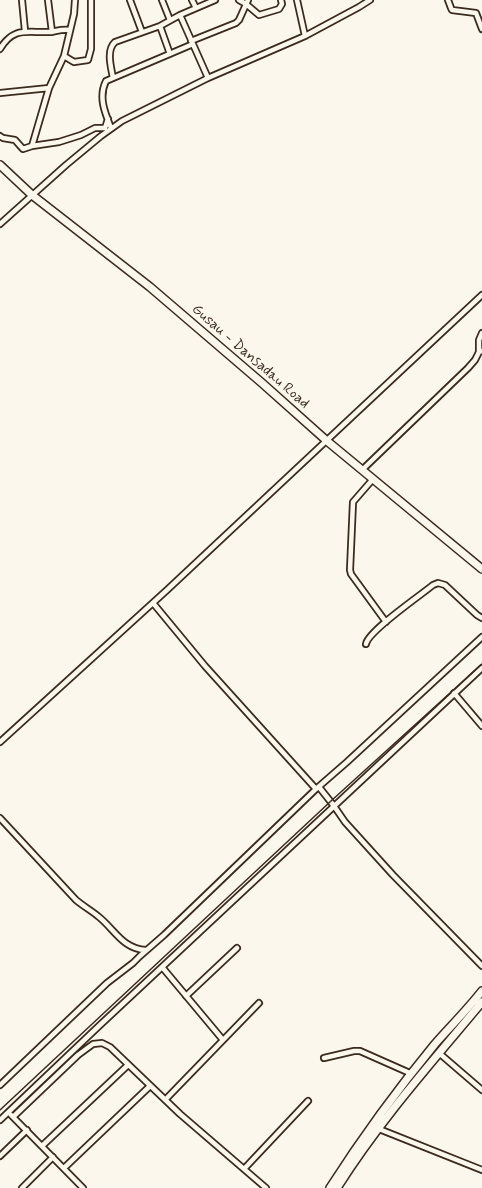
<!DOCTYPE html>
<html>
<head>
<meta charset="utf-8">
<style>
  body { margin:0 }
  canvas { display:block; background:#fbf7ec }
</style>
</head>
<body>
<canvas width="482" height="1188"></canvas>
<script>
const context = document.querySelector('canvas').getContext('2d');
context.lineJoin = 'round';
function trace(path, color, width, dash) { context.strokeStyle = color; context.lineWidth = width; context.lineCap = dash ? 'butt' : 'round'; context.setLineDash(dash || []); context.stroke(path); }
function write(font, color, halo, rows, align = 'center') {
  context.font = font + ' Mynerve,sans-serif'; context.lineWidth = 3; context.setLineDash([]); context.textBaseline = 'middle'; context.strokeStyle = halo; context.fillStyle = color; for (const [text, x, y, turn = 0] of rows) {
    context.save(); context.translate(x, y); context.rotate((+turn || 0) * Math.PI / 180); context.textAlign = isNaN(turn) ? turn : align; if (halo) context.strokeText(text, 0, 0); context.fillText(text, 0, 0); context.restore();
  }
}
const street = new Path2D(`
  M22,0L25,31
  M48,0L52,32
  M130,0L142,32
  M162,0L170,20
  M192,0L196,8
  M239,0L246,4L259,15L279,9L282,4L281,0
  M297,0L305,36
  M448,0L451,8L452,10L476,13L482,29
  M180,15L208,78
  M160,26L170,54
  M191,41L236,23L239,20L248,0
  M0,49C14,26 27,33 50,32C57,31 62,29 69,30
  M64,56L74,62L88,60L91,49V0
  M113,78C111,67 106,50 115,42L160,26L180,15L215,0
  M0,93L49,88
  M111,128C105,113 98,97 106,81L193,44
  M0,136L3,138L15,140L23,149L32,146L59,142L81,135L95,128H105L108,119
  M32,146L49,88L64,56L74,14L75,0
  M0,224L66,165L101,136L122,121L208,78L305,36L359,7L370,0
  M482,333L479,340V352L482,351
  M362,470L468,368L475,360L479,352
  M373,479L353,502L350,570L351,574L386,622
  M153,603L205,666L316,789
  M366,644C368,631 421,595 433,585L438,583L445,585L477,615L482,618
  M454,693L482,726
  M0,742L167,590L482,295
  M319,787L334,806L345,822L393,875L482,966
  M0,818L76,900C83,906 92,911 99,917C115,930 123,949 146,950
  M162,967L223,1040
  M186,996L237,948
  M439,1053L482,1090
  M324,1058L354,1051H360L412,1074
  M0,1085L107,983L133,963L140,956L164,935L316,789L347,762L482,637
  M165,1100L259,1003
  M11,1115L83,1188
  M13,1117L78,1055L93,1044L102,1043L110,1047L180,1114L266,1188
  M0,1120L100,1025L482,668
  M379,1129L482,1170
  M42,1146L128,1065
  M0,1156L27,1130
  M64,1168L150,1086
  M244,1169L308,1101
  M22,1188L53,1157`);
const primary = new Path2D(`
  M0,165L32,195L150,287L262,383L327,441L482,569
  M330,1188C362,1138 397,1090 435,1044C451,1026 467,1010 482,991
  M337,1188C379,1121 432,1062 482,1002`);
trace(street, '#3b2a1e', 8);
trace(primary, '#3b2a1e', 10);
trace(street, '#fbf7ec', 4.5);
trace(primary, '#fbf7ec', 7);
trace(new Path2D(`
  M0,1110L331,801L482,664`), '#3b2a1e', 1.5);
write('15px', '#3b2a1e', '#fbf7ec', [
  ["Gusau - Dansadau Road",250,357,41]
]);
</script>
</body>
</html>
